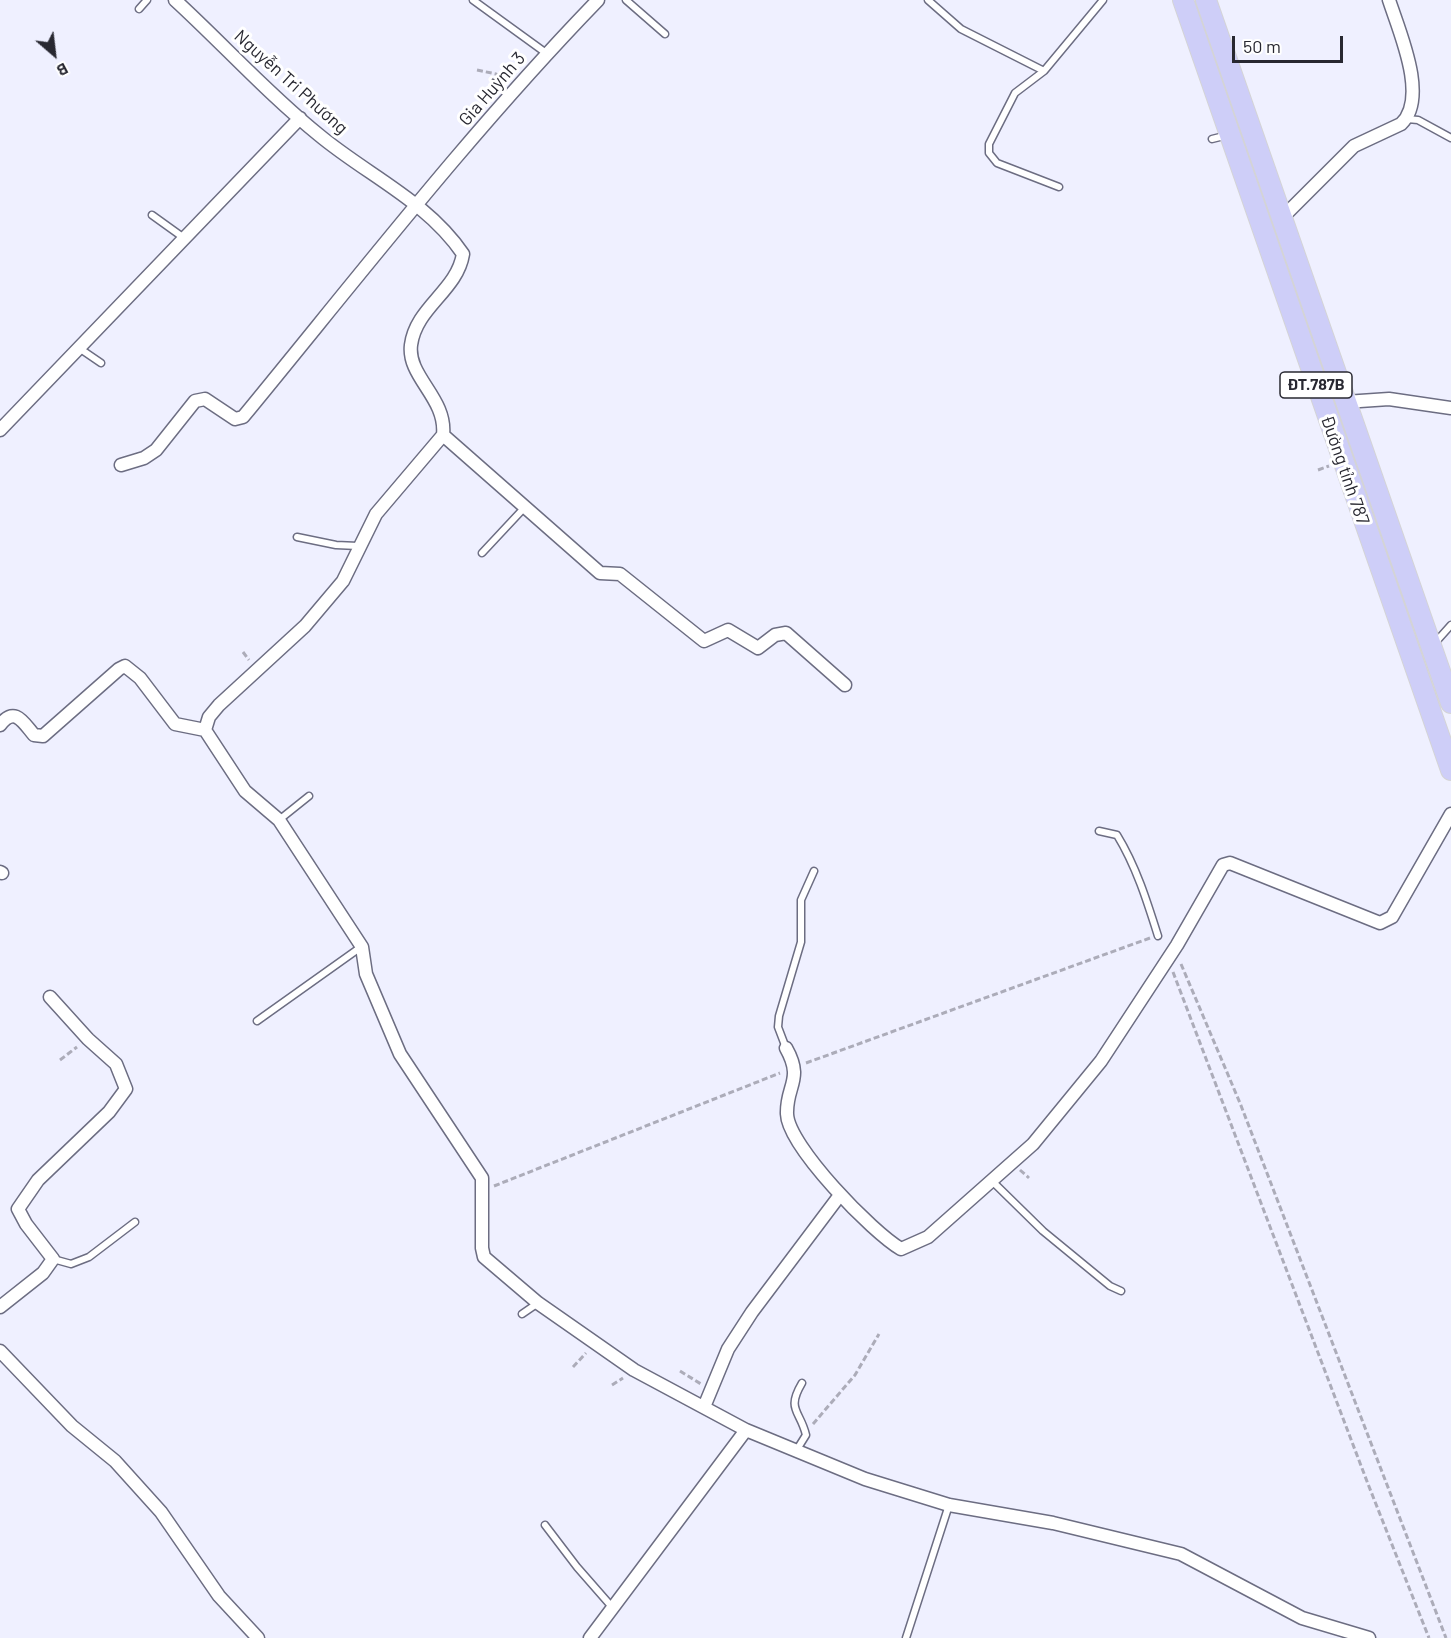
<!DOCTYPE html>
<html>
<head>
<meta charset="utf-8">
<style>
  body { margin:0 }
  #map { position:relative; width:1451px; height:1638px; overflow:hidden; background:#eff0ff; font-family:Barlow,sans-serif }
  canvas { display:block }
  .north { position:absolute; left:24px; top:24px; width:60px; height:60px; -webkit-text-stroke:4px #fff; paint-order:stroke; rotate:152deg; font-size:16px; font-weight:700; line-height:24px; text-align:center; color:#282831 }
  .north::after { content:''; display:block; margin:auto; width:21px; height:27px; background:#282831; clip-path:polygon(50% 0,100% 100%,50% 72%,0 100%) }
  .scale { position:absolute; left:1232px; top:36px; width:111px; height:27px; box-sizing:border-box; border:3px solid #282831; border-top:0; padding-left:8px; font-size:18px; line-height:21px; white-space:nowrap; color:#282831; -webkit-text-stroke:4px #fff; paint-order:stroke }
</style>
</head>
<body>
<div id="map">
<canvas width="1451" height="1638"></canvas>
<div class="north">B</div>
<div class="scale">50 m</div>
</div>
<script>
const context = document.querySelector('canvas').getContext('2d');
context.lineJoin = 'round';
function trace(path, color, width, dash) { context.strokeStyle = color; context.lineWidth = width; context.lineCap = dash ? 'butt' : 'round'; context.setLineDash(dash || []); context.stroke(path); }
function write(font, color, halo, rows, align = 'center') {
  context.font = font + ' Barlow,sans-serif'; context.lineWidth = 6; context.setLineDash([]); context.textBaseline = 'middle'; context.strokeStyle = halo; context.fillStyle = color; for (const [text, x, y, turn = 0] of rows) {
    context.save(); context.translate(x, y); context.rotate((+turn || 0) * Math.PI / 180); context.textAlign = isNaN(turn) ? turn : align; if (halo) context.strokeText(text, 0, 0); context.fillText(text, 0, 0); context.restore();
  }
}
const lane = new Path2D(`
  M473,0L546,53
  M626,0L665,34
  M928,0L961,29L1044,71
  M139,9L147,0
  M1407,119L1418,120L1451,138
  M1212,139L1228,135
  M1059,187L997,163L989,153V144L1015,93L1044,71L1103,0
  M152,215L184,238
  M79,348L101,363
  M297,537L336,545L358,546
  M482,553L525,507
  M1434,644L1451,625
  M279,820L309,796
  M1099,831L1117,835C1136,866 1147,901 1158,936
  M257,1021L361,947
  M786,1048L778,1027L779,1016L801,942V900L814,871
  M992,1181L1043,1231L1110,1286L1121,1291
  M53,1259L71,1264L89,1257L135,1222
  M522,1314L538,1303
  M796,1451L806,1435C800,1410 786,1410 802,1383
  M545,1525L577,1567L612,1607
  M906,1638L949,1505`);
const street = new Path2D(`
  M175,0C223,44 268,94 319,135C367,175 427,201 463,254C457,291 416,307 411,345C407,377 447,398 443,435L376,514L343,581L305,626L219,705L209,717L205,730L245,791L279,820L362,947L366,974L400,1054L482,1178V1248L484,1257L538,1303L634,1370L746,1430L865,1479L949,1505L1053,1523L1181,1554L1302,1618L1369,1638
  M1281,219L1354,146L1401,124C1429,98 1399,31 1389,0
  M1345,402L1389,399L1451,408
  M0,430L300,118
  M443,435L600,573L620,574L704,641L728,630L758,648L775,635L786,633L845,685
  M121,465L144,458L156,450L195,401L205,399L235,419L243,417C359,276 471,131 598,0
  M0,725C15,706 23,722 34,735L43,736L119,669L125,666L140,678L175,724L205,730
  M0,872L2,873
  M786,1048C804,1080 786,1085 787,1114C788,1146 873,1233 901,1249L928,1237L1033,1144L1101,1061L1177,945L1223,865L1230,863L1380,923L1392,917L1451,814
  M0,1307L43,1273L53,1259L26,1224L18,1209L38,1180L109,1112L126,1089L116,1064L88,1039L50,997
  M0,1351L72,1426L115,1461L161,1512L219,1596L258,1638
  M704,1407L728,1349L752,1312L840,1195
  M590,1638L746,1430`);
const primary = new Path2D(`
  M1183,0L1451,770
  M1206,0L1451,703`);
trace(lane, '#6c6d82', 9);
trace(street, '#6c6d82', 15);
trace(primary, '#d4d4d6', 22);
trace(new Path2D(`
  M477,70L496,74L508,81
  M1285,393L1301,387
  M1318,470L1329,466
  M243,652L249,660
  M1181,964L1240,1103L1446,1638
  M1173,972L1368,1484L1429,1638
  M60,1060L77,1047
  M806,1063L1150,938
  M1020,1170L1029,1178
  M494,1186L780,1073
  M573,1367L586,1353
  M680,1371L701,1384
  M612,1385L623,1378
  M813,1424L855,1375L879,1334`), '#acacb9', 3, [6, 3]);
trace(lane, '#fff', 6);
trace(street, '#fff', 12);
trace(primary, '#cecef8', 20);
for (const [x, y, w] of [
  [1316,385,72]
]) { const box = new Path2D(); box.roundRect(x - w / 2, y - 13, w, 26, 4.5); context.fillStyle = '#fff'; context.fill(box); trace(box, '#282831', 1.5); }
write('bold 16px', '#282831', null, [
  ["ĐT.787B",1316,385]
]);
write('18px', '#282831', '#fff', [
  ["Nguyễn Tri Phương",291,82,42],
  ["Gia Huỳnh 3",492,89,-49],
  ["Đường tỉnh 787",1345,470,71]
]);
</script>
</body>
</html>
